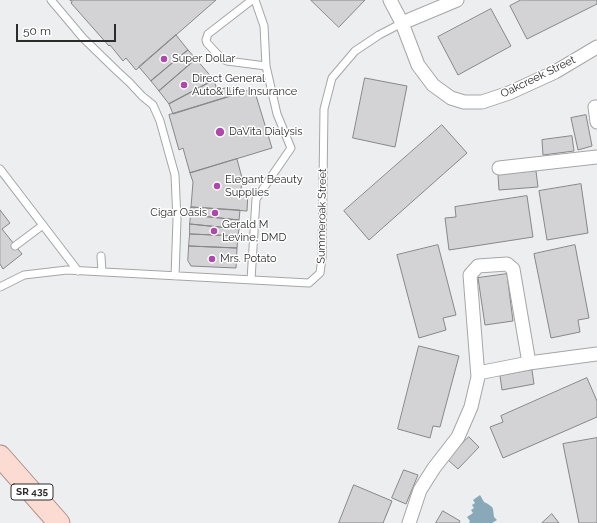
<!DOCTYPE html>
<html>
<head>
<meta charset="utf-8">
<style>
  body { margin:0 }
  #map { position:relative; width:597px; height:523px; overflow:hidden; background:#edeef0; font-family:Raleway,sans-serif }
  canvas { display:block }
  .scale { position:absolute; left:16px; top:24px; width:100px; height:18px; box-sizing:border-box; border:2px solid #2c2c2d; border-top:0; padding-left:5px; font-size:12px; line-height:14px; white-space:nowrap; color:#2c2c2d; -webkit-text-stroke:3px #fff; paint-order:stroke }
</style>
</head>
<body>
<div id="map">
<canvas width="597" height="523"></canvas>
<div class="scale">50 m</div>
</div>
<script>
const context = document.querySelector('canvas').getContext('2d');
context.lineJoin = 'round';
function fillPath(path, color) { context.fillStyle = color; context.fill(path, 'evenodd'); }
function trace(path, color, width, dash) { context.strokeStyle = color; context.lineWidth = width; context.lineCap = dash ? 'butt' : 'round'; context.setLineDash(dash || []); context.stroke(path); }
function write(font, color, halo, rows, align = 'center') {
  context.font = font + ' Raleway,sans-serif'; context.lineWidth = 3; context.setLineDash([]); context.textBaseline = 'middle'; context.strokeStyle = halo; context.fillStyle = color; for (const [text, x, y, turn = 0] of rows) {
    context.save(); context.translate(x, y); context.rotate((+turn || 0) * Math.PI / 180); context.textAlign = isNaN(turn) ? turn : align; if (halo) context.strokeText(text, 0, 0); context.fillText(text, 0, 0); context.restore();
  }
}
fillPath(new Path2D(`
  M480,495L484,502L488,504L492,507L493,509L494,517L497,520L492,523H469L470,521L467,517L473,513L471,510L474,508L472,505L475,503L473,500Z`), '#89a9b8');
const building = new Path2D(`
  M70,0H216L136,70L126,58L123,61L110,45L109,46L71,3L72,2Z
  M311,0H365L339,27Z
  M521,0H597V4L527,39L510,6Z
  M491,9L511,46L458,75L438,37Z
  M176,35L188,50L151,81L139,67Z
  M188,50L196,59L159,91L151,81Z
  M196,59L214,80L169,104L159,91Z
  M365,78L407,86L395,147L353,138Z
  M214,80L217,90L229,87L231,96L173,114L169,104Z
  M254,89L272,148L190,173L183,148L179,150L169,115Z
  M586,115L592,146L578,150L571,118Z
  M442,125L467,153L369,240L344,211Z
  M572,136L574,151L543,155L542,140Z
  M237,159L242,178L241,191H248L247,211L191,207L193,182L190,173Z
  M536,171L538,187L499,190L498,175Z
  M581,184L588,233L547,240L539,191Z
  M527,196L533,237L449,250L445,218L456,217L455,207Z
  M191,207L240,210L239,220L191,215Z
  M0,210L10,223L2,229L22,254L3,269L0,264Z
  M191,215L239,220V229L190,224Z
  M190,224L239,229L238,236L190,234Z
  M190,234L238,236L237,248L189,246Z
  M438,245L456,315L443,318L446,330L419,338L397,255Z
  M575,245L589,318L578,320L580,332L551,338L534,254Z
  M189,246L237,248L236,268L191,266L188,261Z
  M507,274L513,321L485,325L478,278Z
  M419,346L459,356L440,427L433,426L430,438L398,429Z
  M532,370L534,384L502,390L500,376Z
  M587,378L597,401V417L503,458L490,427L503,422L501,416Z
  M469,437L479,447L458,469L447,459Z
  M597,438V523H579L563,444Z
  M404,470L418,475L406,504L392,498Z
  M354,485L392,501L383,523H339Z
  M443,511L460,521L459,523H436Z
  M552,514L559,523H542Z`);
fillPath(building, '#d3d2d4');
trace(building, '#878688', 1);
const service = new Path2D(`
  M51,0L83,38L117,71L130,83L142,96L153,105L160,121L175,175L177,220L175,276
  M252,0L208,34L206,40L207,43L221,58L227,61L266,66
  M0,169L78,271
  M15,246L43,225
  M101,256L102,272
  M251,280L256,199L291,148L277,114L266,66L264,26L255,0
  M0,287L24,275L67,270L309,283L320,273L322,258L324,109L332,78L355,51L379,35L402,23`);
const minor = new Path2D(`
  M390,0L402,23L418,65L433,85L451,98L464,102H482L509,93L555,72L597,47
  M402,23L457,0
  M595,107L597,122
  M499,168L597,157
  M478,373L529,363L597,354
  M409,523L420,490L434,468L458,437L471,407L478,377L470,275L478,266L507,264L513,269L529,363`);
const primary = new Path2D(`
  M0,456L59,523`);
trace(service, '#a5a6a7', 9);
trace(minor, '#a5a6a7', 15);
trace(primary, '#b28e86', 23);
trace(service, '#fff', 7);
trace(minor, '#fff', 13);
trace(primary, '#fcdbd3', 21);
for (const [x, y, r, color] of [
  [164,59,4,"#af48ab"],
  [184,85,4,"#af48ab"],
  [220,132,5,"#af48ab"],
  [217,186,4,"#af48ab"],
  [215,213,4,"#af48ab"],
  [214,231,4,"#af48ab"],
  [212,259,4,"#af48ab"]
]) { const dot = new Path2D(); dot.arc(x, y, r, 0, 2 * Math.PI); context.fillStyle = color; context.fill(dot); trace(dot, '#fff', 1.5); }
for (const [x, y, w] of [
  [32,492,42]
]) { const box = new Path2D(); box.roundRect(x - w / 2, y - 8, w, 16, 3); context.fillStyle = '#fff'; context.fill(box); trace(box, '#2c2c2d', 1); }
write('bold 10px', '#2c2c2d', null, [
  ["SR 435",32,492]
]);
write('11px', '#2c2c2d', '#fff', [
  ["Super Dollar",172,59],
  ["Direct General",192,79],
  ["Auto& Life Insurance",192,92],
  ["DaVita Dialysis",229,132],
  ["Elegant Beauty",225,180],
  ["Supplies",225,193],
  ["Cigar Oasis",207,213,"right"],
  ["Gerald M",222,225],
  ["Levine, DMD",222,238],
  ["Mrs. Potato",220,259]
], 'left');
write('11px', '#2c2c2d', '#fff', [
  ["Oakcreek Street",538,77,-26],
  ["Summeroak Street",322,216,-89]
]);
</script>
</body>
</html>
